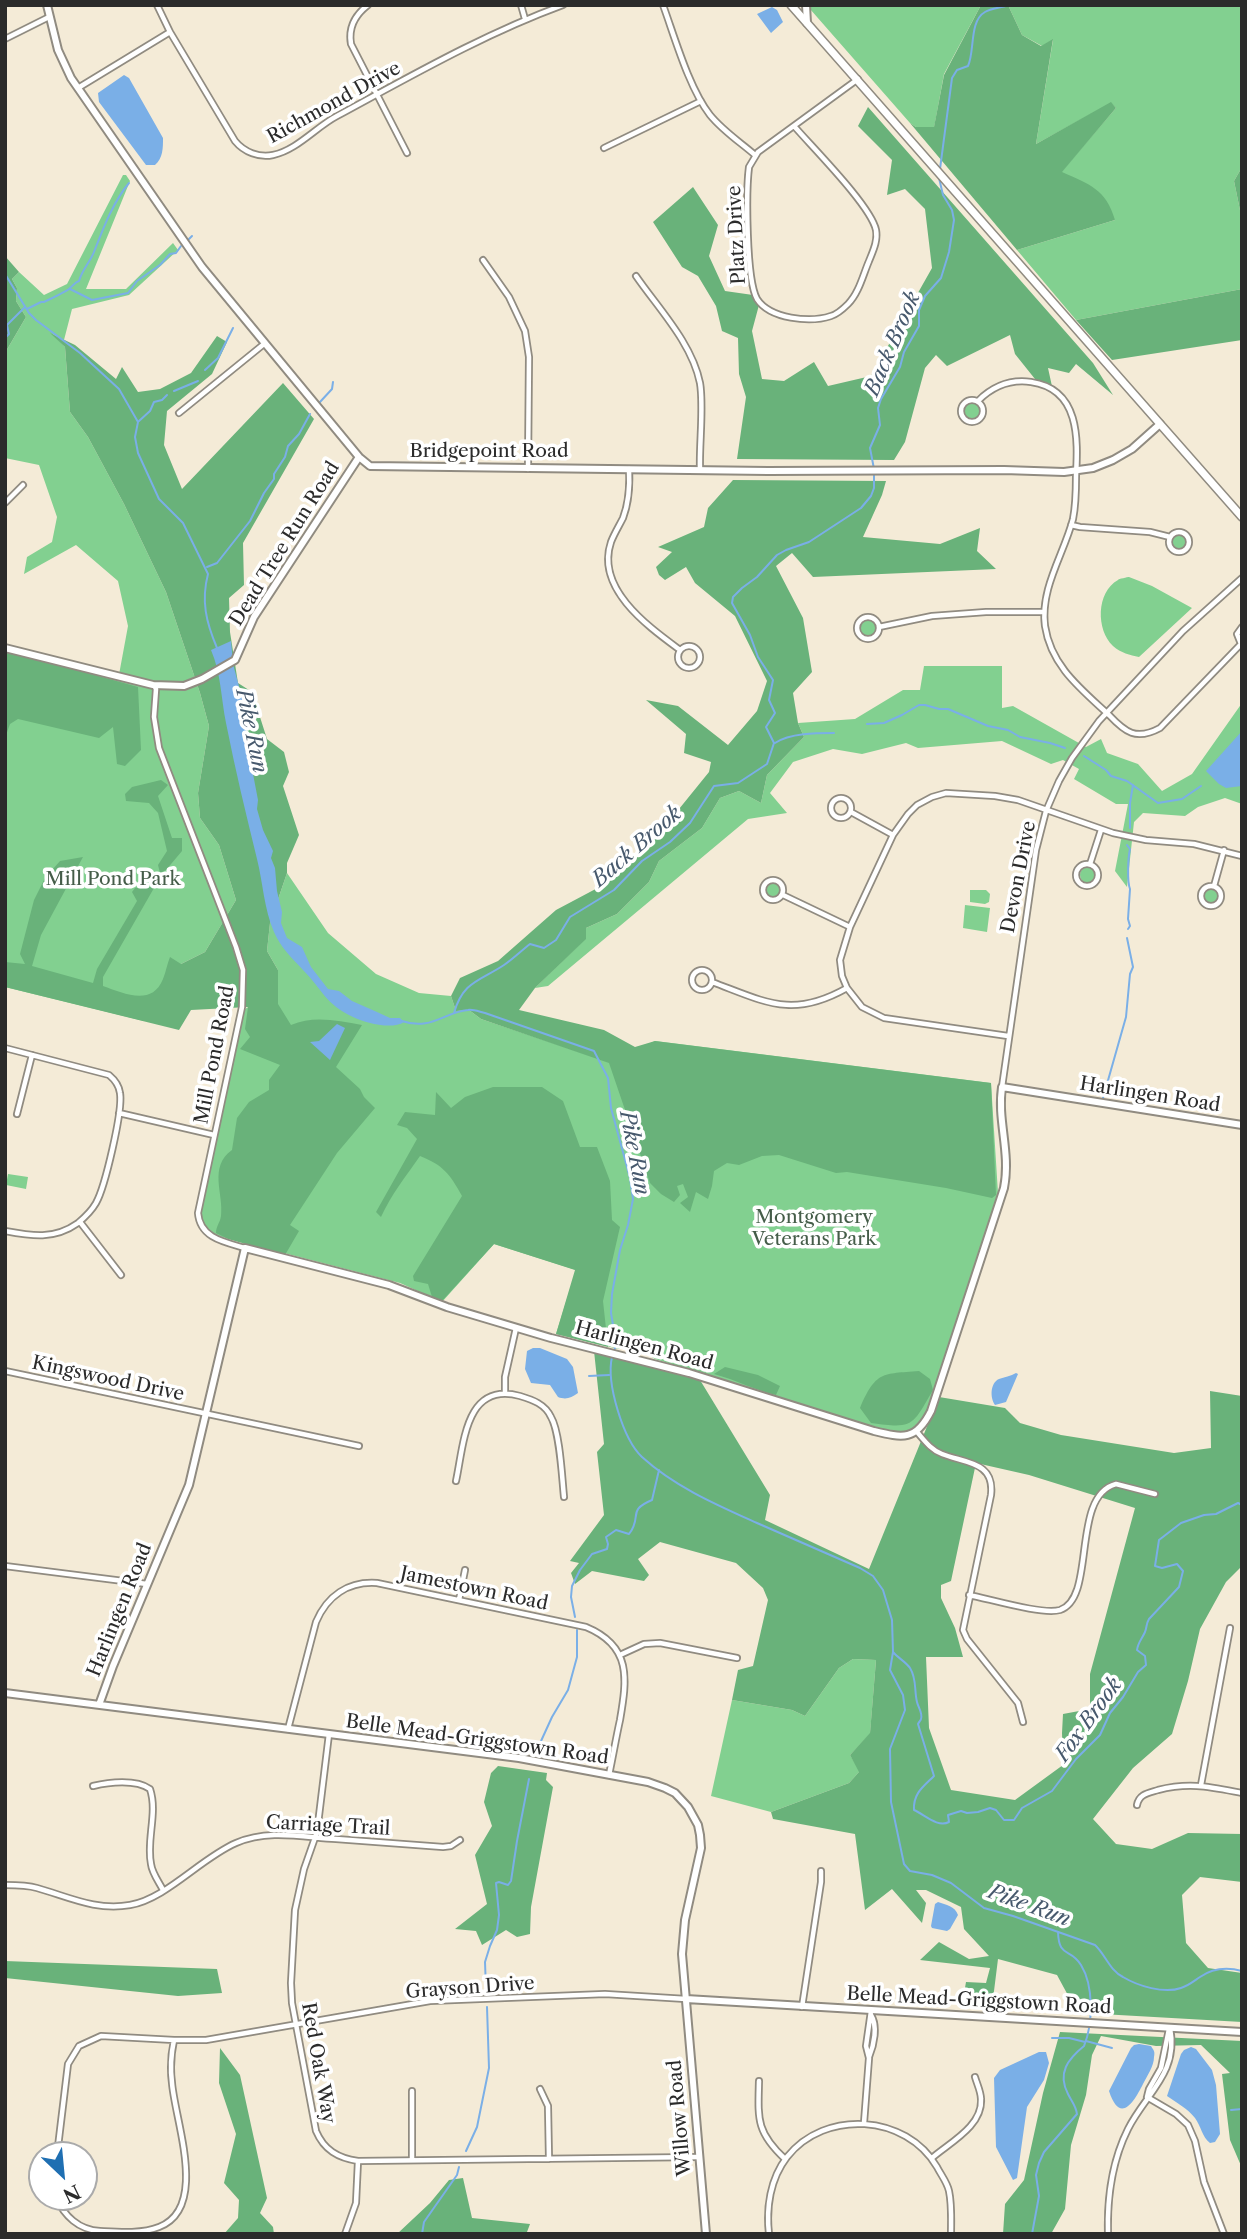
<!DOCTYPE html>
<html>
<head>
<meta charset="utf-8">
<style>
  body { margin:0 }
  #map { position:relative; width:1247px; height:2239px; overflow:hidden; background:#f4ebd7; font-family:"Libre Caslon Text",serif }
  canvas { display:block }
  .frame { position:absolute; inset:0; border:7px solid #2b2b2b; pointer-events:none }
  .north { position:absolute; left:28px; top:2141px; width:70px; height:70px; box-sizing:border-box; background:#fff; border:2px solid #aaa; border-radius:50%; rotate:154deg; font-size:19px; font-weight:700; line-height:28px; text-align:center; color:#2b2b2b }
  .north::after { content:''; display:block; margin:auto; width:24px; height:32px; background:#1f6fb2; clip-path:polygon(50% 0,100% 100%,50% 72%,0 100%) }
</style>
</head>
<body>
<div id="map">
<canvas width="1247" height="2239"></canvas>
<div class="frame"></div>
<div class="north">N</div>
</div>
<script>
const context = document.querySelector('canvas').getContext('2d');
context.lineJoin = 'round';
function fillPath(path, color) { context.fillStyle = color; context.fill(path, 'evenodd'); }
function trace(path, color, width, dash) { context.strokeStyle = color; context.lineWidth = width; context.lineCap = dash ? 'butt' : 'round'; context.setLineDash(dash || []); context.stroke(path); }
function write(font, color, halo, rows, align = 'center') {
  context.font = font + ' "Libre Caslon Text",serif'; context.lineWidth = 7; context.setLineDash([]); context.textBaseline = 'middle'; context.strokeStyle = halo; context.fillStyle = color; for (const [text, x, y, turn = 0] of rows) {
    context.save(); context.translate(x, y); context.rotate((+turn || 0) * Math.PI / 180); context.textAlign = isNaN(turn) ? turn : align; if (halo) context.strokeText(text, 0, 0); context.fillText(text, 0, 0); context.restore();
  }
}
fillPath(new Path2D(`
  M809,5H981L944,74L934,128L916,127L910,123L810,9Z
  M1008,5H1242V167L1234,181L1242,220V289L1076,320L1017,250L1115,220L1061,172L1116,108L1111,103L1036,144L1053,40L1042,46L1022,35Z
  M123,175H126L130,181L86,289H126L173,243L178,250L129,295L72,309L64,340L53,334L65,347L70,412L88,437L124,504L166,592L200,693L209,726L198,793L200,818L219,845L236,900L205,952L181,964L144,1021L5,987V650L118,680L128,626L118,581L76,545L24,574L27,557L52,542L57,517L39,465L5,458V353L26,317L16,301L17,288L12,279L19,272L44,295L67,284Z
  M964 411a8 8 0 1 1 16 0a8 8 0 1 1-16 0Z
  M1172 543a8 8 0 1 1 16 0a8 8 0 1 1-16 0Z
  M1129,577L1152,586L1192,608L1139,657C1130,655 1121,653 1113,646C1096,630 1096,592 1118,580C1118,579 1128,577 1129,577Z
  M860 628a8 8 0 1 1 16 0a8 8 0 1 1-16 0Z
  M924,666H1002V708L1013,706L1086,747L1101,739L1107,753L1138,764L1162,791L1192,774L1242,703V804L1225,798L1198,807L1185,816L1143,813L1134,822L1127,887L1115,871L1128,804H1116L1074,779L1079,769L1063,760L1051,764L1002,741L918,748L906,743L862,754L833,749L793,762L770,793L787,813L748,819L548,986L535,988L585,939L586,928L617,914L649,882L659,861L702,828L720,798L739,791L761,803L767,775L804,737L798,723L855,719L903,690H920Z
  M1080 875a8 8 0 1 1 16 0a8 8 0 1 1-16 0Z
  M287,873L328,933L376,974L419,993L451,996L456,1011L469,1010L481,1019L609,1062L655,1041L991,1083L998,1193L931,1403C921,1424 916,1433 891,1432L655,1359L636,1347L619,1349L556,1334L576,1270L494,1244L442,1302L400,1283L218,1236C206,1231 201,1223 201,1210L245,1009L261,999L278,970L267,951L270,923Z
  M766 891a8 8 0 1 1 16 0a8 8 0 1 1-16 0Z
  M1203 896a8 8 0 1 1 16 0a8 8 0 1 1-16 0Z
  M970,890H986L990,894L989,902L985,904L970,902Z
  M965,905L990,908L987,932L963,928Z
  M8,1174L28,1177L26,1189L6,1185Z
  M853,1659L876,1660L870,1734L850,1755L860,1771L849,1783L771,1812L711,1796L732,1700L792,1710L805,1716L839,1668Z`), '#82d090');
fillPath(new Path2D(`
  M981,5H1008L1022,35L1041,46L1053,39L1036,144L1111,102L1116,108L1062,172C1089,184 1106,189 1115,220L1017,250L910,123L916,127H934L944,75Z
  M868,107L1093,363L1113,395L1076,364L1069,373L1048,368L1053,391L1039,384L1015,354L1010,335L947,366L936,355L925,368L905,442L894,460L737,459L746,397L739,374L738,338L722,331L716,306L698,276L682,267L653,222L693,187L718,225L709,256L725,291L753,295L759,305L752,331L762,379L784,381L814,362L828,386L871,376L932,268L925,209L905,189L887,195L892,160L858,126Z
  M1242,167V220L1234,181Z
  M5,256L19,272L12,279L17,288L16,301L26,317L5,353Z
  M1242,289V340L1112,360L1076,320Z
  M50,333L75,345L116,379L122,367L138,392L160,389L191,373L217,336L227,342L212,374L167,411L164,445L182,489L283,383L314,419L243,543L244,585L229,598L230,632L238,683L252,692L267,739L284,752L289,772L283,786L299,835L287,863V873L270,923L267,951L278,970V1004L291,1025C314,1015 338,1021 362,1025L336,1067L360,1089L364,1097L375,1108L337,1153L290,1225L299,1231L285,1255L228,1239L216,1233C216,1226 220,1223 221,1216C224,1194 208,1167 232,1150L237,1118L249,1102L269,1090V1080L280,1065L240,1049L250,1037L245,1029L248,1007L191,1010L179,1030L5,987V962L25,964L20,954L34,900L45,878L60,861L83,857L41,935L32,966L93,983L97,969L137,901L132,892L135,888L147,886L154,888L103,977V986C123,993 152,1007 163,979C166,972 167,964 170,957L181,964L205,952L236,900L219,845L200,818L198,793L209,726L200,693L166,592L124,504L88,437L70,412L65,347Z
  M733,480L886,481L882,495L863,537L940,544L980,528L977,551L996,569L813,577L792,553L776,566L803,618L812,672L793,693L798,723L804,737L767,775L761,803L739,791L720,798L702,828L659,861L649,882L617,914L586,928V939L535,988L519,1010L604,1030L635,1047L655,1041L991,1083L996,1195L992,1198L946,1188L847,1172L836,1173L779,1155L762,1156L739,1165L727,1163L714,1171L712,1186L708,1199L696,1192L690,1212L680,1203L688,1197L683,1184L677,1186L680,1195L674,1202L661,1194L650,1183L609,1063L481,1019L469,1010L456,1011L451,996L460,978L498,961L556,910L605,884L645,851L709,772L711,762L684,753L686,734L646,700L678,706L728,745L757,711L767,681L735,616L695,583L686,567L665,580L659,575L656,567L672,552L658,547L704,527L708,508Z
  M5,650L138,687L141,750L125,766L117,764L113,727L99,738L18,719L10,724L5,738Z
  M161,780L168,785L158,796L172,838H182V851L166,870L160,873L158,865L167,851L158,813L149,803L126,801L125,794L132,787Z
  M493,1087H542L563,1101L580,1147H597L610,1181L612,1220L620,1227L603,1301L608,1347L556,1334L575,1270L494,1244L442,1301L433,1300L428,1284L414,1281L413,1276L462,1196C450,1174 443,1165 420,1156C406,1176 391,1195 381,1217L376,1212L417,1139L407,1128L397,1125L405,1112L435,1115L436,1092L451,1108L465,1097Z
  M594,1351L700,1380L770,1495L765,1520L869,1569L939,1397L1005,1408L1020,1423L1061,1435L1174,1453L1211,1448L1210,1391L1242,1396V1566L1226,1582L1200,1629L1188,1681L1172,1734L1133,1768L1093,1819L1116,1844L1152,1849L1188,1833L1242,1834V1882L1200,1877L1182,1895L1186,1943L1208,1968L1242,1973V2022L1066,2012L1070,1999L1057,1975L998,1959L992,2007L962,2005L966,1982L986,1983L990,1968L920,1960L939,1942L969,1959L989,1956L964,1929L961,1907L926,1890H916L926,1903L922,1923L892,1889L865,1910L855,1834L773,1819L771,1812L849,1783L859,1772L850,1755L870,1733L876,1660L853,1659L839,1668L805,1716L792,1710L732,1700L738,1670L753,1666L768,1600L763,1588L736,1563L660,1542L638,1559L649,1575L644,1581L592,1571L575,1584L571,1573L579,1563L570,1561L604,1515L597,1452L604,1444ZM976,1463L1029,1475L1135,1508L1090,1674V1709L1063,1714L1062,1733L1063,1765L1015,1800L951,1790L929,1728L926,1657H963L955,1628L941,1598V1585L951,1581Z
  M725,1367L758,1375L780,1386L776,1395C755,1390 736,1380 714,1374Z
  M919,1371L930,1379L933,1390C912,1426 914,1429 871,1423L860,1408C876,1371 882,1374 919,1371Z
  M498,1766L547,1773L546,1780L553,1787L531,1907L530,1934L517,1937L506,1930L482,1945L476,1931L455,1929L487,1904L475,1855L492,1826L484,1802L491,1773Z
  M5,1961L217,1969L222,1993L178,1996L5,1978Z
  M1060,2032L1242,2041V2168L1230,2140L1222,2074L1230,2073L1201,2045L1156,2046L1101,2036L1092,2055L1086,2095L1071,2145L1065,2209L1051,2234H1003L1005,2204L1024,2180L1043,2093Z
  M220,2048L240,2075L267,2198L260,2213L273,2227L274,2234H224L238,2218L239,2200L224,2183L236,2134L219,2083Z
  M463,2178L472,2218L530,2224L527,2232L521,2234H397L430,2203L449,2180Z`), '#69b27a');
fillPath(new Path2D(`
  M772,7L777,10L783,22L771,33L757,14Z
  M124,75L129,78L163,138C163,148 163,158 155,165H146L99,102L98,93Z
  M231,641L233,664L247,716L244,725L251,744L249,753L258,800L257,809L263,830L273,851L271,858L275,868L277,891L282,912L281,923L287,938L302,947L311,967L328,989L339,991L352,1001L377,1012L390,1018H400L404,1022C392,1030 365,1023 353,1017C325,1004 323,990 303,970C292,958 281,948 274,932C264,909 263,883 257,859C246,814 235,769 226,723C221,698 221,673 211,650Z
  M1242,731V786L1226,788L1219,784L1206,771Z
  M337,1024L345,1028L330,1060L310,1042L319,1041Z
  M533,1348H540L567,1359L573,1367L578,1393C571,1398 566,1400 558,1397L550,1385L531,1383L525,1369L527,1351Z
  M1016,1373L1018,1374L1006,1402L995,1405C990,1398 990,1383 999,1379C1004,1377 1011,1376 1016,1373Z
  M938,1902C946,1905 955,1906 958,1915L950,1929L947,1931L932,1928L931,1926L935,1904Z
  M1139,2044L1151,2046C1154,2051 1155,2051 1154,2057C1154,2066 1147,2076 1143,2084C1134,2102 1120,2125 1109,2091L1131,2048L1134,2045Z
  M1191,2047L1196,2049L1212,2070L1216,2085L1220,2134L1215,2142L1210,2143C1202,2137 1201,2126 1195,2118C1187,2108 1177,2103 1167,2096L1181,2054L1184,2050Z
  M1039,2052H1046L1049,2063L1044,2080L1027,2107L1017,2178L1013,2180L996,2147L994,2078L1000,2070Z`), '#7aafe7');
trace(new Path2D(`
  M940,169L952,78L957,70L968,66C975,51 969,21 985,12C992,8 1001,8 1008,5
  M188,240L192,236
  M5,274L29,313L36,320L80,353L119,389L138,422L135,437L138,453L159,499L183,523L208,574C201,601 206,622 217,648
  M70,289L92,300L128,293L137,281L160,265L170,254L176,253L181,246
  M27,309L41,302H44C50,299 68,291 70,288C73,286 75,282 79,281C82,270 90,262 94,252C103,229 113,202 129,183
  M5,338L9,334L7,325L25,307
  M205,370L218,358L233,328
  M174,391L198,381
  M320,402L332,389L333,382
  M139,421L150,411L154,402L162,400L167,395
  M874,469L870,448L880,425L878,408L881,399L900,367L904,352L919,326V310L925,296L941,278L949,252L954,220L952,210L943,195L939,178
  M207,567L217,563L250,521L264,493L274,479V474L285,457L288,446L299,434L310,414
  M867,724L884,723L902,715L919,705H925L939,709H948L988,726L1008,730L1020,737L1050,743L1065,748
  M775,743C790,733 816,733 834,733
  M1084,756L1106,770L1111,776L1127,781L1158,803L1182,799L1201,786
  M1130,828V803L1133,785
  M1127,845L1130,849C1128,858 1127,881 1130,889L1128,919L1130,926L1128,929
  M454,1013C463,981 480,981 504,965C513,959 521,951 530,944L544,948L556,940L570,917L614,890L642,861L670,842L690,823L714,786L738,783L767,764L774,743L766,727L775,713L769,700L773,680L758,657L750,635L732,603L733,597L742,588L757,577L777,555L786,550L809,542L861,508L871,496L874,488V475
  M402,1021C431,1031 444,1012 468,1010C473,1009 480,1012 485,1013L594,1051L608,1078L611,1108L630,1178L633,1199L628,1225L620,1250L612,1294L611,1313L616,1343L614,1352
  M1103,1098L1126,1017L1130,974L1133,967L1127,938
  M612,1357C606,1383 623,1439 642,1457C675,1487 717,1505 757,1523C791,1538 825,1553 860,1568L873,1576L883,1590L892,1620L893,1652L890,1670L903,1695L905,1710L890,1749L891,1802L904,1864L910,1871L932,1875L951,1883L984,1908L1013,1916L1095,1945C1105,1954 1110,1971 1123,1977C1138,1986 1164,1994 1181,1988C1188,1986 1194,1981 1200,1977C1213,1968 1227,1967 1242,1971
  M589,1376L609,1375
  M575,1617L571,1597L572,1586L580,1570L592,1554L607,1549L608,1544L606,1537L616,1530L629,1534C643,1516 626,1511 652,1500L659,1470
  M893,1652C898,1658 906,1662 910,1668C917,1679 914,1690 917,1702C918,1707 923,1713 921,1719C921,1720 919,1722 918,1724L934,1776C924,1786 913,1793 914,1810C925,1815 938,1828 949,1822L948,1815L961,1811L967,1813L978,1812L990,1808L996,1810L1004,1820H1014L1022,1808L1052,1791L1076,1759L1100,1735L1110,1713L1123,1697L1138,1672L1146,1665L1145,1656L1137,1650C1138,1642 1142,1639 1145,1632C1147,1627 1146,1624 1149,1619L1179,1587L1183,1571L1177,1564L1162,1568L1155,1566L1159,1540L1181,1523L1204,1515L1216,1514L1238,1503L1242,1505
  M536,1752L552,1717L568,1690L577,1657V1630
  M486,1989L485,1962L490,1946L497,1930L499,1915L496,1883L499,1882L508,1885L511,1881L517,1841L529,1779
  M1052,2038H1069L1085,2042
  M1086,2041L1112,2048
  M1231,2110L1242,2109
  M466,2151L477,2127L489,2068L487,2007
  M422,2234L424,2222L457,2175L459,2167
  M1032,2234L1039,2196L1036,2175L1039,2163L1044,2152L1077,2114C1076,2106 1072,2102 1068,2094C1057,2073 1068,2059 1084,2046C1093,2024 1094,1986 1081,1965C1070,1947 1059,1959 1058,1932`), '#7aafe7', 2);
const street = new Path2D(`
  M157,5L170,32L235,141C244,152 259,158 273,155C297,150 316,127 337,116C411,76 484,34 563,5
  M368,5C355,15 348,27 351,44L407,153
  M521,5L525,19
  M663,5C675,38 689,88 710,115C723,131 740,142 755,155
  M5,39L49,17
  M78,88L170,32
  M794,126C813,148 871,206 876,230C878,241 873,251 869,261C863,275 859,293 848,304C843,309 838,314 831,316C810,323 770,319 757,299C746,279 746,191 749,167L758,152L858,79
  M604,148L701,101
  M483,260L509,297L525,331L529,357L528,469
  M636,276C658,308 692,343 700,383C704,406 699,445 700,470
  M961 411a11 11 0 1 1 22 0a11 11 0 1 1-22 0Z
  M978,401C993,386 1010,379 1031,382C1080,389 1078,439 1076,476C1076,491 1076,504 1073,519C1064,554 1040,588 1045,626C1051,666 1081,689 1109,715C1125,732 1136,741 1160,728L1241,644
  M179,413L264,344
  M629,469C630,486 629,502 623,518C619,526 614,534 611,542C595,589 649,627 680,650
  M5,503L23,485
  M1071,525L1080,527L1150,532L1170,537
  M1169 542a10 10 0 1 1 20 0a10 10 0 1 1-20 0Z
  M857 628a11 11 0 1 1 22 0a11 11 0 1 1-22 0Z
  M879,627L932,616L986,612H1044
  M1241,644L1237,634L1242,627
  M678 657a11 11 0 1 1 22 0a11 11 0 1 1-22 0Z
  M154,685L156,689L154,717L159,748L236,947L243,970L242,1007L198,1213C200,1238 224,1242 245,1248
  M831 808a10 10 0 1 1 20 0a10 10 0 1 1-20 0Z
  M851,812L893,835
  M1090,864L1101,830
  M1076 875a11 11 0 1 1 22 0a11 11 0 1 1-22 0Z
  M763 890a10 10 0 1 1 20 0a10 10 0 1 1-20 0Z
  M1201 896a10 10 0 1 1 20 0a10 10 0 1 1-20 0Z
  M1214,886L1224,850
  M783,895L850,927
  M692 980a10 10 0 1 1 20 0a10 10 0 1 1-20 0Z
  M712,982C766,1002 792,1019 847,988
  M1008,1036L884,1018L862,1007L847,988L842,976L840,960L850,927L893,835L908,814L917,805L932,797L946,793L995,796L1018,800L1113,833L1146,840L1194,844L1242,856
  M5,1048L109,1075C115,1080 119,1085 120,1093C123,1111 105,1187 96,1203C92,1210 84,1218 78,1223C54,1240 32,1236 5,1231
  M1002,1087L1036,850L1046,811L1059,781L1072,758L1099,721L1183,631L1242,578
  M119,1113L214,1135
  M17,1114L32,1055
  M80,1222L121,1275
  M5,1371L359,1446
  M505,1393V1377L516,1328
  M917,1432C924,1440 931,1450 942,1454C964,1463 995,1461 991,1495L963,1630L967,1639L1018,1703L1023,1722
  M456,1481C464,1444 465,1381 520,1396C533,1400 545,1404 551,1417C560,1432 562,1478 564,1497
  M5,1566L147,1584
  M969,1595C990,1599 1042,1615 1060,1610C1097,1598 1070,1496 1116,1484L1155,1494
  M459,1600L465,1570
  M620,1655L644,1644L660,1643L737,1658
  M288,1729L316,1622C327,1596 348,1581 377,1583L586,1627C632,1646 627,1679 620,1720C616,1738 613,1756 609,1775
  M329,1734L317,1832L304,1869L295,1910L291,1983L292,2003L316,2131C324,2150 338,2158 358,2161L699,2157
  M1201,1785L1230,1628
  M93,1786C109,1782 136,1779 150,1789C158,1813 146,1840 151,1864C152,1873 159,1882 163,1890
  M1137,1805C1139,1794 1148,1793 1158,1790C1190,1782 1210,1787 1242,1793
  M5,1885C16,1885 27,1885 37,1888C69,1897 96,1911 130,1905C166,1899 201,1858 236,1843C268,1829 302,1837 336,1839C372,1842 407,1844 443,1847L451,1846L460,1840
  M802,2007L821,1882V1871
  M174,2040H206L430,2001L605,1994L686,1999
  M869,2057C874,2045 878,2026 871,2015
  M759,2081C758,2119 756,2132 785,2159
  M540,2089L548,2106L549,2159
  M412,2091V2160
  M1147,2097L1176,2114L1188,2125L1195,2141L1204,2182L1224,2234
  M1147,2097L1149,2089L1161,2068L1169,2029
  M864,2123L869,2058L866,2046L871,2011
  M932,2158C949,2143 983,2126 981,2099C981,2092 977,2084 975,2077
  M56,2197C64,2216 79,2230 100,2231C118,2232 142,2234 159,2227C209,2208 175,2121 172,2083C170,2068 171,2054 174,2040L101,2036L79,2046L68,2064L57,2155
  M345,2234L356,2203L358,2161
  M769,2234C766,2208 770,2179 787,2157C825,2109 906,2114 937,2167C941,2175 947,2182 949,2191C952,2205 951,2220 951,2234
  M1108,2234C1107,2198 1112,2161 1128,2129C1146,2093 1179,2073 1170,2028`);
const secondary = new Path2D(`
  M47,5L58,50L71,78L202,267L359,457L370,466L768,471L1004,470L1064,472L1093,468L1113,460L1132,449L1160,424
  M806,5L807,23
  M5,648L153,685L184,686L202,679L235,660L254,617L359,457
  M5,1693L519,1758L648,1782L665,1788L675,1793L688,1807L698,1825L700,1835L701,1848L685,1920L682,1954L706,2234
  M99,1705L113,1666L189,1485L245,1248L389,1285L447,1307L551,1338L689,1373L874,1431C903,1438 916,1441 931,1411L1004,1188C1011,1152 997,1121 1002,1087L1242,1125
  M686,1999L1242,2032`);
const highway = new Path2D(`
  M791,5L1242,517`);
trace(street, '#908b81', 8);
trace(secondary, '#908b81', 10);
trace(highway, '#908b81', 10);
trace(street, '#fff', 4.5);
trace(secondary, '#fff', 6);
trace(highway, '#fff', 7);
write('19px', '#2b2b2b', '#fff', [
  ["Richmond Drive",334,103,-29],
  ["Platz Drive",737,235,-93],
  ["Bridgepoint Road",489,452],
  ["Dead Tree Run Road",285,544,-58],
  ["Devon Drive",1019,877,-79],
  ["Mill Pond Road",215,1055,-79],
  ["Harlingen Road",1150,1095,9],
  ["Harlingen Road",644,1346,15],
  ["Kingswood Drive",108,1379,12],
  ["Jamestown Road",474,1589,12],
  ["Harlingen Road",120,1610,-68],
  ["Belle Mead-Griggstown Road",477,1740,8],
  ["Carriage Trail",328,1826,3],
  ["Grayson Drive",470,1988,-4],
  ["Belle Mead-Griggstown Road",979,2001,3],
  ["Red Oak Way",318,2063,80],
  ["Willow Road",680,2118,-95]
]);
write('19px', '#455d49', '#fff', [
  ["Mill Pond Park",113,880],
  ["Montgomery",814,1218],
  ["Veterans Park",814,1240]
]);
write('italic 21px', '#47596d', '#fff', [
  ["Back Brook",893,344,-67],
  ["Pike Run",251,731,78],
  ["Back Brook",637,847,-41],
  ["Pike Run",634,1153,79],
  ["Fox Brook",1089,1720,-54],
  ["Pike Run",1029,1906,20]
]);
</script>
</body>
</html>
